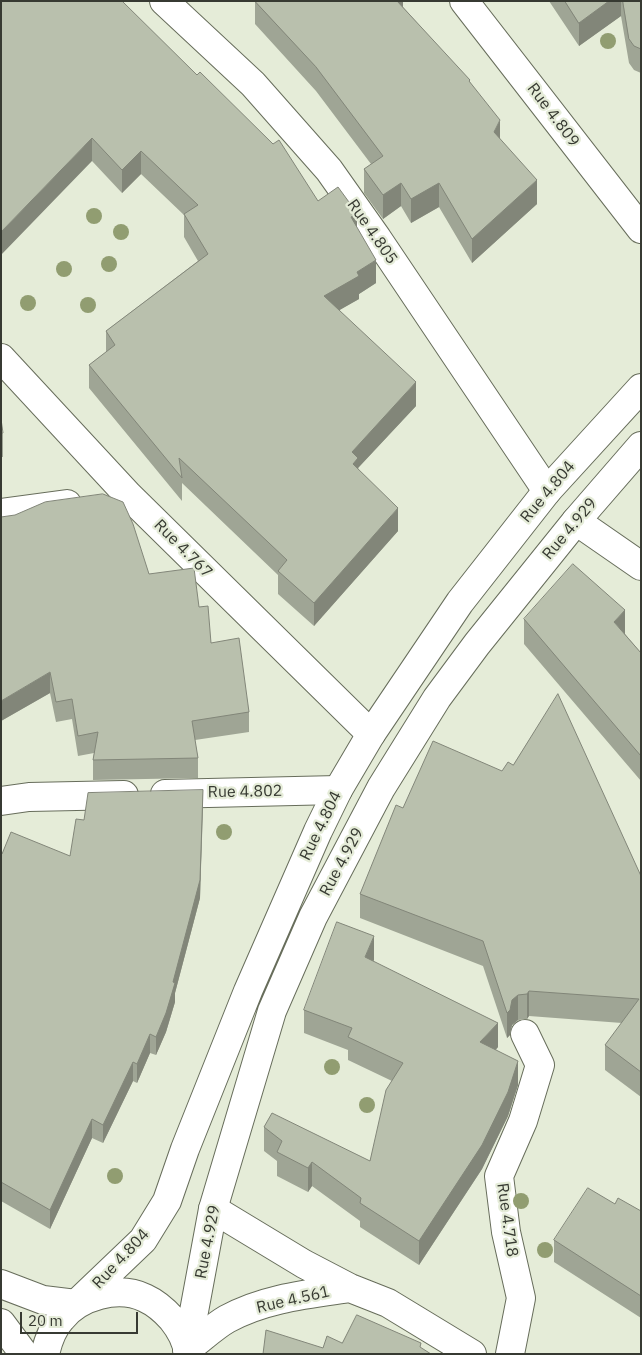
<!DOCTYPE html>
<html>
<head>
<meta charset="utf-8">
<style>
  body { margin:0 }
  #map { position:relative; width:642px; height:1355px; overflow:hidden; background:#e5ecd8; font-family:"IBM Plex Sans",sans-serif }
  canvas { display:block }
  .frame { position:absolute; inset:0; border:2px solid #373a32; pointer-events:none }
  .scale { position:absolute; left:20px; top:1312px; width:118px; height:22px; box-sizing:border-box; border:2px solid #373a32; border-top:0; padding-left:6px; font-size:15px; line-height:18px; white-space:nowrap; color:#373a32; -webkit-text-stroke:4px #e5ecd8; paint-order:stroke }
</style>
</head>
<body>
<div id="map">
<canvas width="642" height="1355"></canvas>
<div class="frame"></div>
<div class="scale">20 m</div>
</div>
<script>
const context = document.querySelector('canvas').getContext('2d');
context.lineJoin = 'round';
function trace(path, color, width, dash) { context.strokeStyle = color; context.lineWidth = width; context.lineCap = dash ? 'butt' : 'round'; context.setLineDash(dash || []); context.stroke(path); }
function fillPath(path, color) { context.fillStyle = color; context.fill(path, 'evenodd'); }
function write(font, color, halo, rows, align = 'center') {
  context.font = font + ' "IBM Plex Sans",sans-serif'; context.lineWidth = 4.5; context.setLineDash([]); context.textBaseline = 'middle'; context.strokeStyle = halo; context.fillStyle = color; for (const [text, x, y, turn = 0] of rows) {
    context.save(); context.translate(x, y); context.rotate((+turn || 0) * Math.PI / 180); context.textAlign = isNaN(turn) ? turn : align; if (halo) context.strokeText(text, 0, 0); context.fillText(text, 0, 0); context.restore();
  }
}
const street = new Path2D(`
  M164,1L253,84L329,170L377,238L547,491
  M464,1L641,229
  M1,358L128,495L371,734
  M1,513L67,504
  M576,521L641,566
  M165,794L338,790
  M1,801L29,797L124,795
  M510,1354L521,1298L506,1232L499,1176L523,1121L540,1065L525,1034`);
const secondary = new Path2D(`
  M213,1209L304,1264L350,1288L388,1303L472,1354
  M1,1284L43,1300L76,1304
  M1,1323L24,1354
  M187,1349C200,1340 213,1327 227,1319C265,1298 309,1294 350,1288`);
const primary = new Path2D(`
  M76,1304L143,1240L167,1201L185,1149L248,991L318,831L338,790L371,734L460,602L547,491L641,388
  M187,1349L213,1209L272,1011L313,917L381,788L437,698L477,644L576,521L641,446
  M45,1354C48,1341 52,1329 61,1319C79,1296 118,1285 145,1298C156,1303 164,1310 172,1319C180,1329 187,1341 188,1354`);
trace(street, '#676d5b', 30);
trace(secondary, '#676d5b', 30);
trace(primary, '#676d5b', 30);
trace(street, '#fff', 28);
trace(secondary, '#fff', 28);
trace(primary, '#fff', 28);
context.fillStyle = '#919d71';
for (const [x, y] of [
  [608,41],
  [94,216],
  [121,232],
  [109,264],
  [64,269],
  [28,303],
  [88,305],
  [224,832],
  [332,1067],
  [367,1105],
  [115,1176],
  [521,1201],
  [545,1250]
]) { context.beginPath(); context.arc(x, y, 8, 0, 2 * Math.PI); context.fill(); }
fillPath(new Path2D(`
  M1,1L318,201L357,228L376,283L359,294V299L339,310L416,406L358,468L398,531L314,626L278,594V575L182,483V501L89,388V365L106,352V331L198,261L184,237V215L141,174L122,193L92,161Z
  M255,1H403V7L470,82L500,139L537,204L472,263L439,207L411,223L401,206L383,219L364,193V169L371,164L316,91L255,24Z
  M549,1H641V73L634,70L629,63L621,16L579,46Z
  M1,433H3V457H1Z
  M149,574L199,607L211,643L249,712V732L195,740L198,758V778L93,780V760L94,753L78,756L72,719L56,722L50,693L1,721Z
  M524,619L625,634L641,653V781L524,644Z
  M403,808L641,876V1097L605,1070V1045L622,1023L529,1016L527,1019L518,1020L512,1025L510,1035L507,1038L483,966L360,918V894Z
  M203,809L200,898L175,993V1002L166,1032L156,1055L150,1053L137,1083L133,1081L103,1143L92,1138L50,1229L1,1201V853L70,856L84,820Z
  M374,960L373,961L498,1047L496,1050L518,1085L508,1116L482,1169L419,1265L360,1227V1221L312,1186L308,1192L277,1176V1161L264,1151V1127L370,1161L392,1081L348,1060V1050L304,1033V1010Z
  M615,1204L641,1211V1318L554,1262V1240Z`), '#9fa595');
fillPath(new Path2D(`
  M391,1H403V8Z
  M609,1H621V16L579,46V23Z
  M500,120V144L494,132Z
  M92,138V161L1,255V232Z
  M141,151V174L122,193V170Z
  M537,180V204L472,263V239Z
  M401,183V206L383,219V195Z
  M439,183V207L411,223V199Z
  M357,213V236L351,217Z
  M376,260V283L359,294V299L324,319V296L357,272Z
  M416,382V406L358,468V481L353,473L352,452Z
  M398,508V531L314,626V603Z
  M625,610V635L614,622Z
  M50,672V693L1,721V701Z
  M203,790L200,898L175,993V1002L166,1032L156,1055V1037Z
  M374,936V960L365,981V957Z
  M529,991V1016L527,1019V994Z
  M518,995V1020L512,1025L510,1035L507,1038V1013L512,1000Z
  M498,1023V1047L480,1065V1042Z
  M150,1034V1053L137,1083V1064Z
  M518,1061V1085L508,1116L482,1169L419,1265V1241Z
  M133,1062V1081L103,1143V1125Z
  M92,1119V1138L50,1229V1210Z
  M312,1162V1186L308,1192V1168Z`), '#828679');
const building = new Path2D(`
  M1,1H122L197,75L200,72L273,144L279,140L318,201L338,187L357,213L351,217L376,260L357,272L359,276L324,296L416,382L352,452L358,458L353,464L398,508L314,603L278,571L287,560L179,458L182,478L89,365L115,345L106,331L208,254L184,214L198,205L141,151L122,170L92,138L1,232Z
  M255,1H397L470,80L469,81L500,120L494,132L537,180L472,239L439,183L411,199L401,183L383,195L364,169L383,156L316,67Z
  M565,1H609L579,23Z
  M623,1H641V49L634,46L629,39Z
  M1,419L3,433H1Z
  M103,494L123,502L133,524L149,574L194,568L199,607L208,606L211,643L239,638L249,712L192,721L198,758L93,760L98,732L78,736L72,699L56,702L50,672L1,701V517L15,515L45,502Z
  M573,564L625,610L614,622L641,653V756L524,619Z
  M558,694L641,876V1072L605,1045L639,999L529,991L527,994L518,995L512,1000L510,1010L507,1013L483,941L360,894L396,805L403,808L433,741L502,771L508,762L513,765Z
  M203,790L200,880L173,982L175,983L166,1013L156,1037L150,1034L137,1064L133,1062L103,1125L92,1119L50,1210L1,1182V853L2,854L11,832L70,856L76,819L84,820L88,793Z
  M337,922L374,936L365,957L498,1023L480,1042L518,1061L508,1092L482,1145L419,1241L360,1203L361,1198L312,1162L308,1168L277,1152L282,1141L264,1127L272,1113L370,1161L386,1090L403,1063L348,1037L352,1028L304,1010Z
  M588,1188L615,1204L618,1198L641,1211V1296L554,1240Z
  M357,1315L421,1343L420,1347L431,1354H263L266,1330L323,1348L327,1336L342,1343Z`);
fillPath(building, '#b9c0ad');
trace(building, '#828679', 1);
write('16px', '#373a32', '#e5ecd8', [
  ["Rue 4.809",553,115,53],
  ["Rue 4.805",372,232,55],
  ["Rue 4.804",548,492,-50],
  ["Rue 4.929",570,529,-50],
  ["Rue 4.767",183,549,45],
  ["Rue 4.802",245,792,-1],
  ["Rue 4.804",321,826,-64],
  ["Rue 4.929",342,862,-62],
  ["Rue 4.718",507,1220,82],
  ["Rue 4.929",208,1242,-79],
  ["Rue 4.804",121,1259,-47],
  ["Rue 4.561",293,1300,-13]
]);
</script>
</body>
</html>
